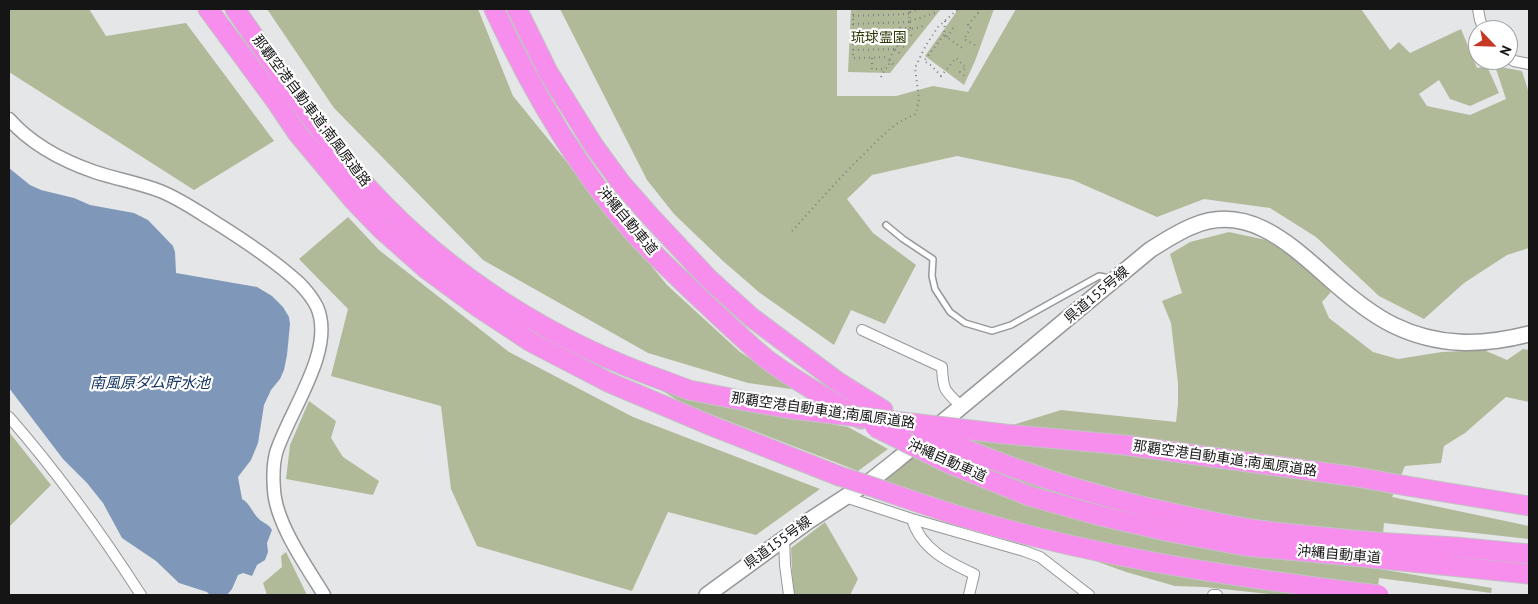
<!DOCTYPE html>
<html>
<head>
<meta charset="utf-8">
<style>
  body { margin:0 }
  #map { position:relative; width:1538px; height:604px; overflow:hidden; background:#e5e6e8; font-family:"PT Sans",sans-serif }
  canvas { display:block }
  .frame { position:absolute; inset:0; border:10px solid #151515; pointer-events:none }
  .north { position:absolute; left:1468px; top:20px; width:50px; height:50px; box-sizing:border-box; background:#fff; border:1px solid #a1a1a1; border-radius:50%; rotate:114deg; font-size:14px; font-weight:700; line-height:20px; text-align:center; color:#151515 }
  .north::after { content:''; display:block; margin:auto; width:18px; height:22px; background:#c53924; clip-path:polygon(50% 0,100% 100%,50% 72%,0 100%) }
</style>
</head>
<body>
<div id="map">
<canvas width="1538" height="604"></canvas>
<div class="frame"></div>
<div class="north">N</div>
</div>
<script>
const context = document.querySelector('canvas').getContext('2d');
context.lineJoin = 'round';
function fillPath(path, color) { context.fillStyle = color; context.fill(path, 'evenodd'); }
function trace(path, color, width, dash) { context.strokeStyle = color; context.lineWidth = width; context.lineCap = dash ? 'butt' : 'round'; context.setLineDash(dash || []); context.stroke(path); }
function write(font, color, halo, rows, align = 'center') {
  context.font = font + ' "PT Sans","Noto Sans JP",sans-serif'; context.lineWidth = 4.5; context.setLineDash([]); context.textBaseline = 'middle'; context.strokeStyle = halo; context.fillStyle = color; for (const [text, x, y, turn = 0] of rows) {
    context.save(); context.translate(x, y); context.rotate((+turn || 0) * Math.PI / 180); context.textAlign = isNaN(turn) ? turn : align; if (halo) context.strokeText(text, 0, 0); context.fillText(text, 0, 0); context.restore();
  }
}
fillPath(new Path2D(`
  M9,9H89L106,36L186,23L274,141L194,190L9,72Z
  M267,9H478L513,96L667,285L740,352L798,390L748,383L648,353L483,260L334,108Z
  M560,9H837V96H896L933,86L968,92L1016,9H1361L1390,50L1399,42L1410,53L1461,29L1477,68L1487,66L1499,93L1470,106L1450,99L1439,80L1419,94L1427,106L1470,115L1506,99L1495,66L1522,71L1529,93V248L1507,255L1464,283L1424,319L1379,296L1316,237L1270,208L1204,199L1157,217L1073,180L957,156L872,175L847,199L873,233L916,265L885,324L851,310L834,345L760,293L723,261L674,214L647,180Z
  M851,9H941L890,73L848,72Z
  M957,9H994L975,61L964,85L925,56L955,14Z
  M348,217L379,250L509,352L633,417L820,489L756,535L668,512L632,591L477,546L451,489L441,406L331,376L348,309L299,259Z
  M1229,232L1266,240L1296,259L1331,292L1322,302L1329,318L1373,352L1398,359L1442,352L1484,350L1507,360L1523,349L1529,350V402L1506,397L1465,433L1444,446L1441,463L1405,466L1392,497L1529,526V539L1384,523L1380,569L1492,588L1491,593L1379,578L1377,595H1278L1204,587L1175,586L1126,572L1065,550L884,499L885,478L912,458L974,437L1061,410L1176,422L1178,404V383L1171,323L1162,301L1182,293L1170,254L1190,242Z
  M656,387L752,410L848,427L888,449L858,471L684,404Z
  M309,401L336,421L331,438L343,457L379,481L373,495L286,479L290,445Z
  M9,432L51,485L9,527Z
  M825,522L858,579L850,595H793L791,548Z
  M286,552L307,595H267L263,583L282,567L281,556Z`), '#b0ba99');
fillPath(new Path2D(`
  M9,168L30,185L41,190L74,198L90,205L134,213L148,220L173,246L175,252L176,273L257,287L272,296L283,307L289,317L290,324L287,355L284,370L280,379L271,390L264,405L258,443L251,460L238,477L242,499C251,504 252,513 259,519C263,523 269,524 272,530L267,543L268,552L265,560L257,565L252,576L243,573L238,575L232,589L227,595H210L207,592L179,583L156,561L122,538L103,503L87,483L63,459L9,388Z`), '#7f97b9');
const service = new Path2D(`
  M886,225L903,239L933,259L932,276L935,289L950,312L965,323L992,331L1011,325L1099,276L1105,277L1110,280`);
const minor = new Path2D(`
  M1478,9L1480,20L1484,30
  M1508,57L1514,61L1529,64
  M862,330L942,367C943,390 944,390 961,406
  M9,417C58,473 101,533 141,595
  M845,497L912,519L1024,551L1040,557L1089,595
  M912,519C921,549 948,562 974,574L969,595
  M784,539L785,565L789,595
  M1213,595H1217`);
const tertiary = new Path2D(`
  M9,119C31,144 63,161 95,172C116,179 139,183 160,191C178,198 194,209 210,219C239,237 273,259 299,283C305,289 313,299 317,307C336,350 289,411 276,453C273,465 273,478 274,490C276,524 307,567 324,595`);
const secondary = new Path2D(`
  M707,595L807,522L873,479L897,460L1150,250C1164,241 1178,232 1193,226C1249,202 1293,247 1332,281C1350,297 1371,314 1393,325C1438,347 1482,346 1529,334`);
const motorway = new Path2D(`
  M208,9L275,100L298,134L354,201L382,230L425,268L478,307L531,342L608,382L712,426L839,476
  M235,9C278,70 319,135 370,190C450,277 554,342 665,381
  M494,9C531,89 575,166 634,233C656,257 680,279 704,302C724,321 744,340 765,358C795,381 829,399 861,419
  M517,9L548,72L594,146L621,183L650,216L708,278L751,317L838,382L883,410
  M1407,486L1529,506
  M1375,542L1455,547L1529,554
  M1372,558L1529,574`);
trace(service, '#969799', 8);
trace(minor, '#969799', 12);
trace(tertiary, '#969799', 15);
trace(secondary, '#969799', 18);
trace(motorway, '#c2c2c2', 21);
trace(new Path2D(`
  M853,9V58L889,57
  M987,9L989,10
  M910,12L920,9
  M853,16L909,14
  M910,21L938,12
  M945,21L944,35L965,50
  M853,24L910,22
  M907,32L915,38
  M853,33L900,31V28H910L909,9
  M944,35L924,61L932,66L941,76L956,58L966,68L960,72L966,77
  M903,37L911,43
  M947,37L954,27
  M853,41L901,39
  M899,44L907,49
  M975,45L964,39L971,27L968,25L978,13L976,11L978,9
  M895,49L902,55
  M853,50L896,49
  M872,58V69H885L889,65L890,57L910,28L914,29L926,25
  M889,60L894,65
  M881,77L885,69
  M792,231C816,205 839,178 864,154C880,138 894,122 916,114L919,99L915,68L926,45L938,27L958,9`), '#7e7f80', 2, [1, 4]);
trace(service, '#fff', 5);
trace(minor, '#fff', 10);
trace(tertiary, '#fff', 12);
trace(secondary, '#fff', 15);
trace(motorway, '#f78eee', 19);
const motorwayBridge = new Path2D(`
  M665,381L689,390L740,400L791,409L1005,434L1124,445L1357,477L1407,486
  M875,427L950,464L1029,496L1101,516L1170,532L1245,546L1372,558
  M922,430C1004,468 1088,495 1177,514C1204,520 1231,526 1258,530C1297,535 1336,538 1375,542
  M839,476C884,490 928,507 973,520C1105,559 1242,578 1379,595`);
trace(motorwayBridge, '#c2c2c2', 21, []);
trace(motorwayBridge, '#f78eee', 19);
write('14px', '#2e3807', '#fff', [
  ["琉球霊園",879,38]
]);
write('14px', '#151515', '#fff', [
  ["那覇空港自動車道;南風原道路",311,111,53],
  ["沖縄自動車道",627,221,50],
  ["県道155号線",1097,295,-40],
  ["那覇空港自動車道;南風原道路",823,411,8],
  ["那覇空港自動車道;南風原道路",1225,459,8],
  ["沖縄自動車道",947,461,24],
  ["県道155号線",778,543,-36],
  ["沖縄自動車道",1339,555,5]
]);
write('italic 15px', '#133360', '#fff', [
  ["南風原ダム貯水池",150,384]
]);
</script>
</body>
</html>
